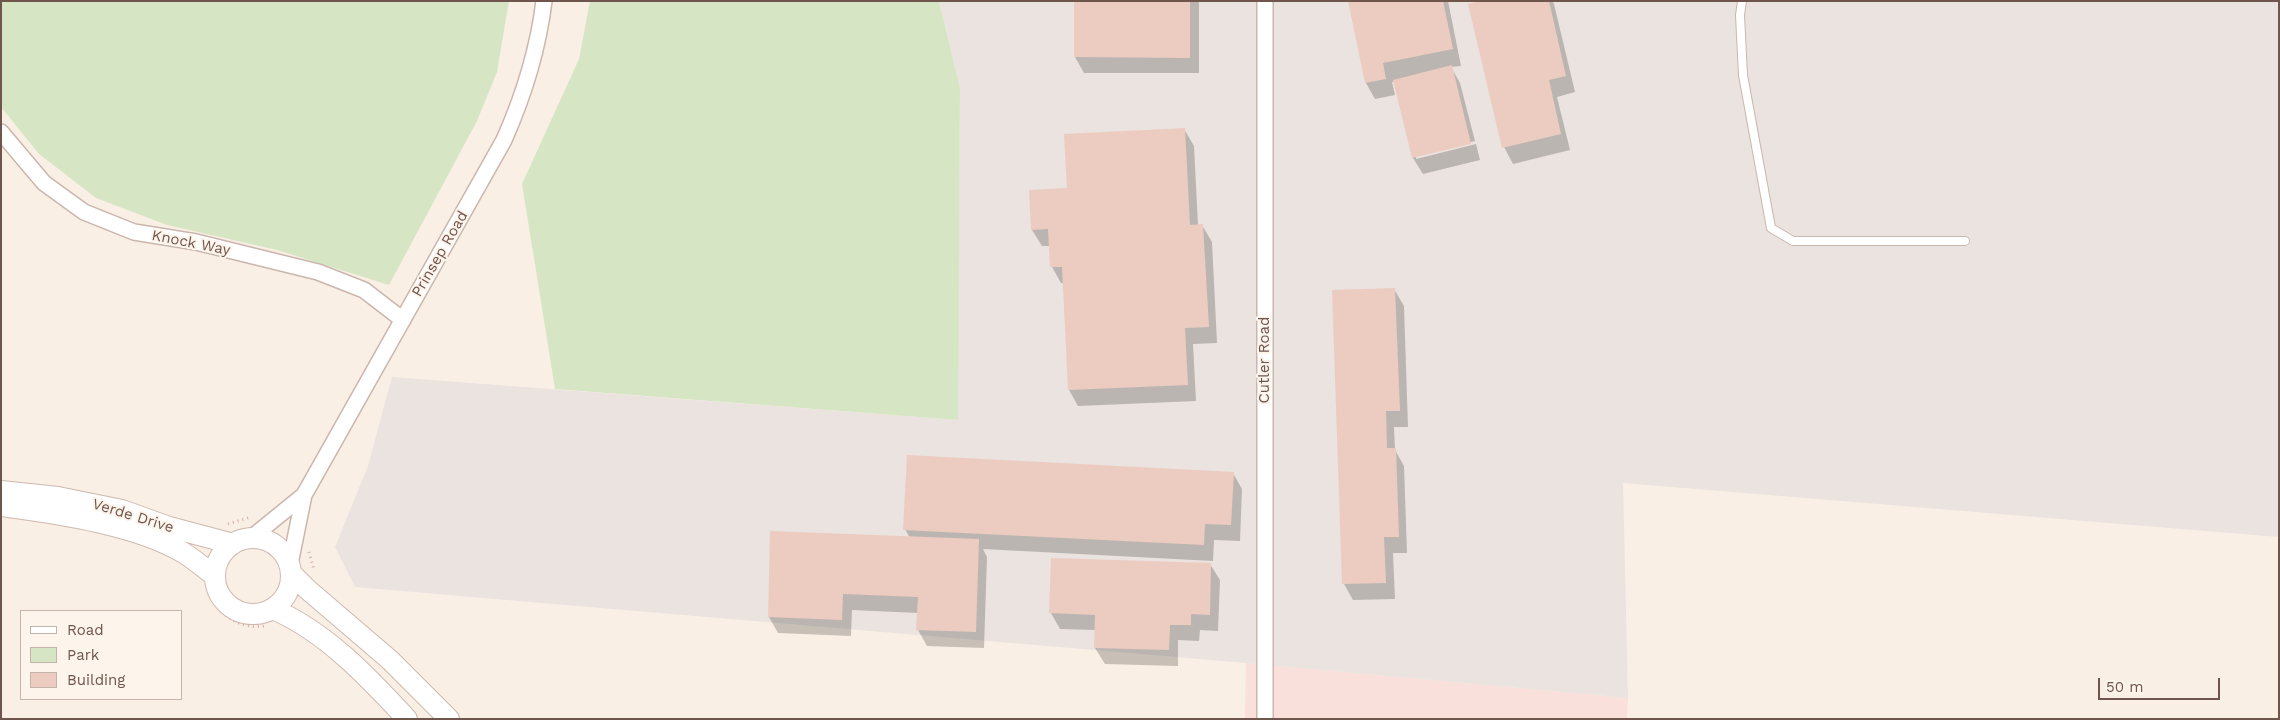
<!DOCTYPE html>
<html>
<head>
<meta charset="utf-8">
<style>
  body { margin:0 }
  #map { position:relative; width:2280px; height:720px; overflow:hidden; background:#faefe5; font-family:"Work Sans",sans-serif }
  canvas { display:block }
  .frame { position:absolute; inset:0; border:2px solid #70554d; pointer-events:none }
  .legend { position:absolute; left:20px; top:610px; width:162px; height:90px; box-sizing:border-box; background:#fdf4eb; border:1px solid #c5b4ac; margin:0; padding:6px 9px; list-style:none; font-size:15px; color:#70554d }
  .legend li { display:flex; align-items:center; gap:10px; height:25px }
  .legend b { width:25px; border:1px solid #c5b4ac }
  .scale { position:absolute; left:2098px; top:678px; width:122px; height:22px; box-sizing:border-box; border:2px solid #70554d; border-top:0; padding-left:6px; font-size:15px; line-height:18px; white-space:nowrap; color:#70554d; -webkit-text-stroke:4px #fdf4eb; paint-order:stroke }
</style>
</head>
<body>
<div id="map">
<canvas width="2280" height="720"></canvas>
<div class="frame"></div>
<ul class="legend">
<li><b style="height:6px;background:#fff"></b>Road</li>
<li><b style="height:14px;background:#d6e6c5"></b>Park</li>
<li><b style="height:14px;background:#ecccc0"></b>Building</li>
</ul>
<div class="scale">50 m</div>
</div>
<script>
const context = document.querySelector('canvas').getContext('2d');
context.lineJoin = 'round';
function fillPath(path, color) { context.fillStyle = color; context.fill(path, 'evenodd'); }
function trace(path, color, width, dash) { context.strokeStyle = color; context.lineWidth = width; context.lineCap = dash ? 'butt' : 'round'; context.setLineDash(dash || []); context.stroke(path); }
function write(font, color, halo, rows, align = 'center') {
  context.font = font + ' "Work Sans",sans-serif'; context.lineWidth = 4; context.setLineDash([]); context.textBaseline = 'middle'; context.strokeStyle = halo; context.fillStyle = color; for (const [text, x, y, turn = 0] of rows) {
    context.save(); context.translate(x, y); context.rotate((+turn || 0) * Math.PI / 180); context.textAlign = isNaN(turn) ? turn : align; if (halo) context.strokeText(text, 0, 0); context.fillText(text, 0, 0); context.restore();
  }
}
fillPath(new Path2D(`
  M1246,663L1628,698L1627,719H1245Z`), '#f9e0da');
fillPath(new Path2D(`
  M939,1H2279V537L1623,483L1628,698L1246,663L355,587L335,547L368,466L392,377L957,420L960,88Z`), '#eae3df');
fillPath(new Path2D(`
  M1,1H509L497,72L477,121L389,285L277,250L167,225L96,198L39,154L1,107Z
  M590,1H939L960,88L958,420L555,389L522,184L579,59Z`), '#d6e6c5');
fillPath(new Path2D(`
  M1075,1H1199V73H1084L1075,57Z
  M1350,1H1448L1461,66L1451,67L1460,83L1475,141L1416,156V159L1476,144L1480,160L1423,174L1413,158L1394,82H1392L1395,95L1375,99L1366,83Z
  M1486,1H1552L1554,4L1575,92L1557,97L1570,150L1513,164L1504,147Z
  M1184,129L1194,146L1198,225H1202L1212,242L1217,343L1193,344L1196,401L1078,406L1069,390L1064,283H1061L1052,267L1050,246H1042L1032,230L1030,191L1068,189Z
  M1394,289L1404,306L1408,427H1394L1395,450L1404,466L1407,553H1393L1395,599L1353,600L1344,584Z
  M1233,473L1242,489L1240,541L1214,540L1213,561L983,549L987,557L984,648L927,646L918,630V613L852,610L851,636L778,633L769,617L910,538L905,529Z
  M1210,564L1220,580L1218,631L1200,630L1199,641L1178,640V666L1105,664L1095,648L1096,630L1060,629L1051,613Z`), '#0003');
fillPath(new Path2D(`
  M1074,1H1190V58L1074,57Z
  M1348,1H1443L1453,49L1383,63L1386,79L1365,83Z
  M1480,1H1549L1566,76L1549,80L1561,134L1502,148L1468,4Z
  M1452,65L1471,144L1412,158L1393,80Z
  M1185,128L1190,225L1203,224L1209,327L1185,328L1188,385L1068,390L1062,267H1050L1048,229L1031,230L1029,190L1067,188L1064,134Z
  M1395,288L1400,411H1386L1387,448H1396L1399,537H1384L1386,583L1342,584L1332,290Z
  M907,455L1234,472L1231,525L1205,524L1204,545L903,530Z
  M770,531L979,539L976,632L916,630L918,597L843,594L842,620L768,617Z
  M1051,558L1211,563L1210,615L1191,614V625H1170L1169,650L1094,648L1095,615L1049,613Z`), '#ecccc0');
const lane = new Path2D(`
  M1742,1L1740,15L1743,75L1771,228L1793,241H1965`);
const street = new Path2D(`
  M1265,1V719
  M1,132L44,183L84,212L134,232L196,242L318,272L364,290L403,320
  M251,538L304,495
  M290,564L304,495L504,140C524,95 538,50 544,1`);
const secondary = new Path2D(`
  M1,491L58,497L122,510L169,527L233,544
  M1,506C58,514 134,524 184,553C195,560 205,569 215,576
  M215 576a38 38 0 1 1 76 0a38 38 0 1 1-76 0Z
  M291,573L307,589L390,660L449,719
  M273,609C326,632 368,677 407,719`);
trace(lane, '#cab6ad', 10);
trace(street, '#cab6ad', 18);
trace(secondary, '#ceb8ae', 22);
trace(new Path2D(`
  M228,524L251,517
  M309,552L314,570
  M208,591C220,615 238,630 266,626`), '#d1afa3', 3, [1, 4]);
trace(lane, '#fff', 8);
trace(street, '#fff', 15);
trace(secondary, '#fff', 20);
write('15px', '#70554d', '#fdf4eb', [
  ["Knock Way",191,243,11],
  ["Prinsep Road",440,254,-60],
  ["Cutler Road",1265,360,-90],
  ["Verde Drive",133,516,17]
]);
</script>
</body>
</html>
